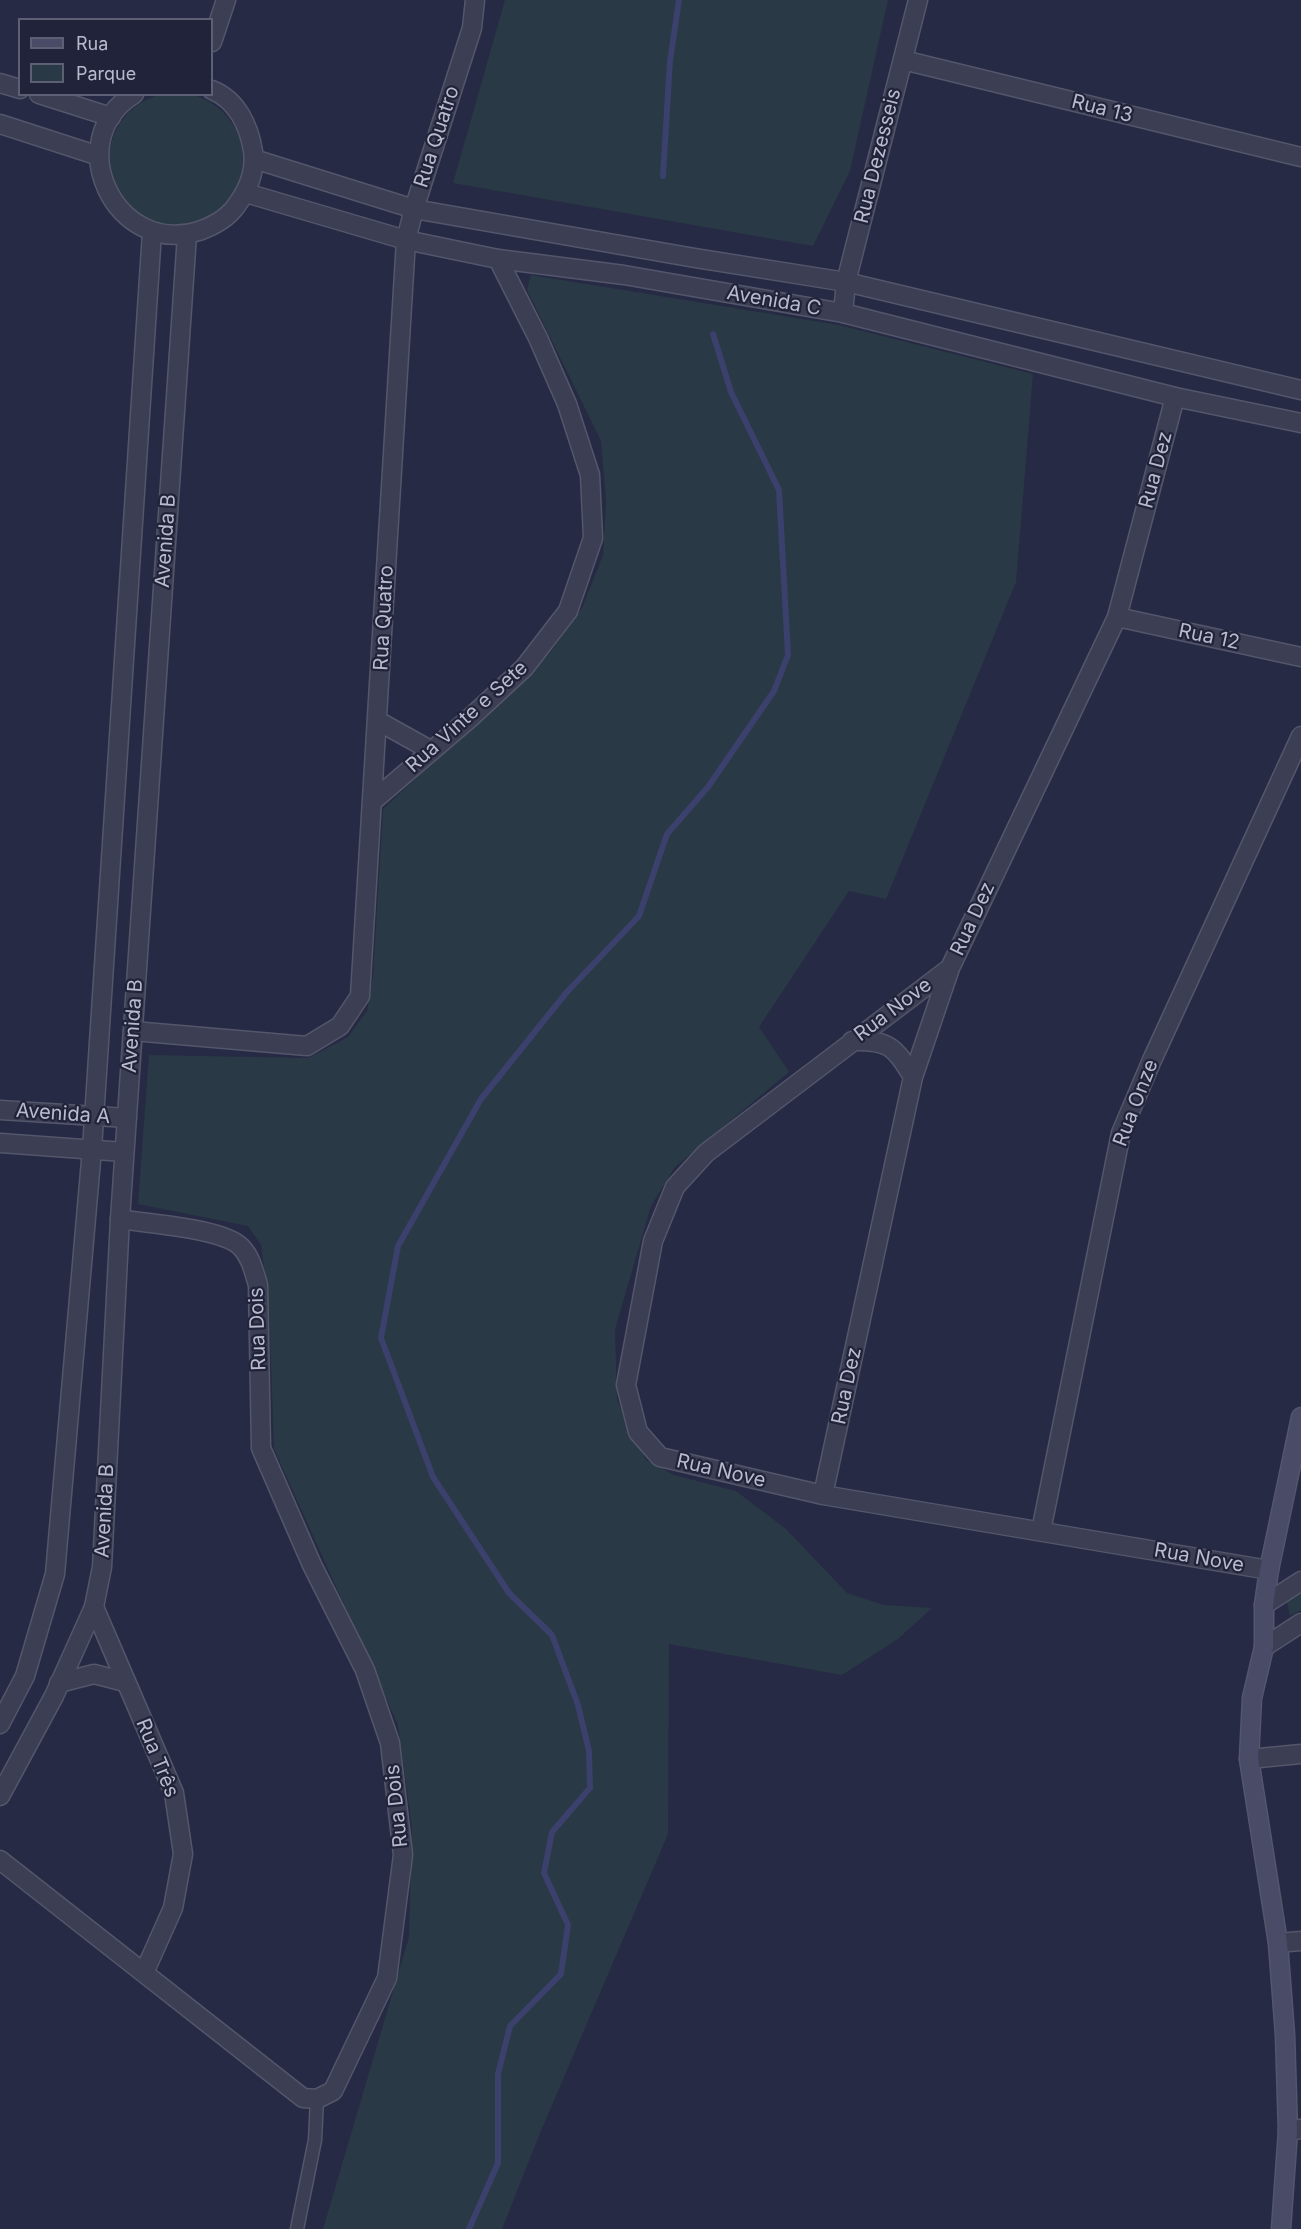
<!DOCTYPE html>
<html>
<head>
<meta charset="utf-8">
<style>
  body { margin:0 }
  #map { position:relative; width:1301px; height:2229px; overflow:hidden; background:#272a45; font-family:Inter,sans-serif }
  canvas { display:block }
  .legend { position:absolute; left:18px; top:18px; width:195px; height:78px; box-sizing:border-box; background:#20233a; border:2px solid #5d6075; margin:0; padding:8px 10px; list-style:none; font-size:18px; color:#b9bbcd }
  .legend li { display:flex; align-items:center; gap:12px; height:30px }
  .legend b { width:30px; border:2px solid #5d6075 }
</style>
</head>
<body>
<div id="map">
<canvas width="1301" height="2229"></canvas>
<ul class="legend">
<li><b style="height:8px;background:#494b67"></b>Rua</li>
<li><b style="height:16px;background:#293945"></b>Parque</li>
</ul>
</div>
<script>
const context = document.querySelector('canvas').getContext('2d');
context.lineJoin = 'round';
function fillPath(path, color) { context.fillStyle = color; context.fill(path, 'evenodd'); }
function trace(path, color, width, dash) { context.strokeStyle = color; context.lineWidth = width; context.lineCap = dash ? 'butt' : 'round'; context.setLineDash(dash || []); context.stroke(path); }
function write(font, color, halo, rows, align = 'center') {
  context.font = font + ' Inter,sans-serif'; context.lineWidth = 4.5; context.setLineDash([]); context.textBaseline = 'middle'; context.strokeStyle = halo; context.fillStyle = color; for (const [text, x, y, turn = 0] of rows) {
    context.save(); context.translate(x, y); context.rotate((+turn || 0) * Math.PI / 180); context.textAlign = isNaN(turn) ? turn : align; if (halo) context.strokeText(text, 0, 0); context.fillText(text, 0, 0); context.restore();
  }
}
fillPath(new Path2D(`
  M505,0H888L850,171L813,246L453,183Z
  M109 160a67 67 0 1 1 134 0a67 67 0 1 1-134 0Z
  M531,275L839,325L1033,374L1016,582L886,899L849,891L759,1027L789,1072L675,1167L651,1206L615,1329L617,1400L646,1460L674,1475L736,1491L786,1529L847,1593L884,1605L932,1608L898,1639L842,1675L669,1644L668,1834L538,2138L502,2229H323L409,1937L412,1828L398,1725L274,1449L269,1307L261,1245L248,1226L138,1204L149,1055L308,1058L348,1037L367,1011L373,976L383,809L550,653L582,608L603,555L606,500L601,441L527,290Z
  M1301,1588V1610L1290,1616L1286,1597Z`), '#293945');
trace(new Path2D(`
  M663,176L670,61L679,0
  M469,2229L498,2163V2074L510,2026L561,1974L568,1925L544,1873L552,1832L590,1788L589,1751L578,1705L552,1635L509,1593L433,1477L381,1338L398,1246L481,1099L566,993L639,916L667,834L708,787L774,691L788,655L779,490L731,392L713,334`), '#3b406c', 6);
const service = new Path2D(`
  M297,2229L315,2140L317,2099`);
const minor = new Path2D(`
  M212,42L226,0
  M903,60L1301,157
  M0,83L20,89
  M39,94L111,117
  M0,124L99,156
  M843,313L846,282L918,0
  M1117,617L1301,657
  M378,721L432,751
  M373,801L470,718L524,668L568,611L593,538L590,475L567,404L538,338L498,259
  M950,968L706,1153L675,1187L653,1241L626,1385L638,1432L660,1457L823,1495L1269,1570
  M133,1031L307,1046L340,1026L360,996L406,240L414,209L472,28L475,0
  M852,1041C889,1040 894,1046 913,1077
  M0,1110L127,1118
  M0,1143L124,1152
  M823,1495L913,1077L950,968L1117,617L1175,397
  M1041,1531L1121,1133L1152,1060L1301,736
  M1264,1605L1301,1581
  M94,1607L174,1793L183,1854L173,1908L144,1973
  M1264,1647L1301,1623
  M59,1683L94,1674L125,1682
  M1249,1759L1301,1754
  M0,1860L303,2098L317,2099L333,2091L387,1978L403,1855L390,1743L365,1670L312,1565L261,1448L258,1285C254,1272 251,1257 241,1247C223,1228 147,1224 120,1219
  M1278,1943L1301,1941
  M1288,2131L1301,2129`);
const tertiary = new Path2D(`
  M134,94C60,140 115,257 199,231C213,226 227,219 236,206C248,190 256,172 253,151C249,126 237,100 212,90
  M254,159L414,209L695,258L846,282L1301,390
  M246,193L406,240L498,259L624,275L843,313L1175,397L1301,423
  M0,1724L25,1676L55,1574L92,1149L152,232
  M0,1796L54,1696L94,1607L102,1567L120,1219L187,235`);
const secondary = new Path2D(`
  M1281,2229L1288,2131L1285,2035L1278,1943L1249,1759L1252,1698L1264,1647V1605L1269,1570L1301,1417`);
trace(service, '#54566b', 15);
trace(minor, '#54566b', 21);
trace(tertiary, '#54566b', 21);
trace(secondary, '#54566b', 21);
trace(service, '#3c3e54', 12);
trace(minor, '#3c3e54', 18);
trace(tertiary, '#3c3e54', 18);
trace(secondary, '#494b67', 18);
write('20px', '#b9bbcd', '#20233a', [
  ["Rua 13",1102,109,14],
  ["Rua Quatro",437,137,-72],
  ["Rua Dezesseis",878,156,-76],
  ["Avenida C",774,301,10],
  ["Rua Dez",1156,470,-75],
  ["Avenida B",166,541,-86],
  ["Rua Quatro",384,618,-87],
  ["Rua 12",1209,637,12],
  ["Rua Vinte e Sete",467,717,-42],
  ["Rua Dez",973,919,-65],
  ["Rua Nove",893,1010,-37],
  ["Avenida B",133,1026,-86],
  ["Rua Onze",1136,1103,-69],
  ["Avenida A",63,1114,4],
  ["Rua Dois",258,1329,-92],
  ["Rua Dez",847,1386,-78],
  ["Rua Nove",721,1471,13],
  ["Avenida B",105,1511,-87],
  ["Rua Nove",1199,1558,10],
  ["Rua Três",157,1758,68],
  ["Rua Dois",397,1806,-96]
]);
</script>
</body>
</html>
